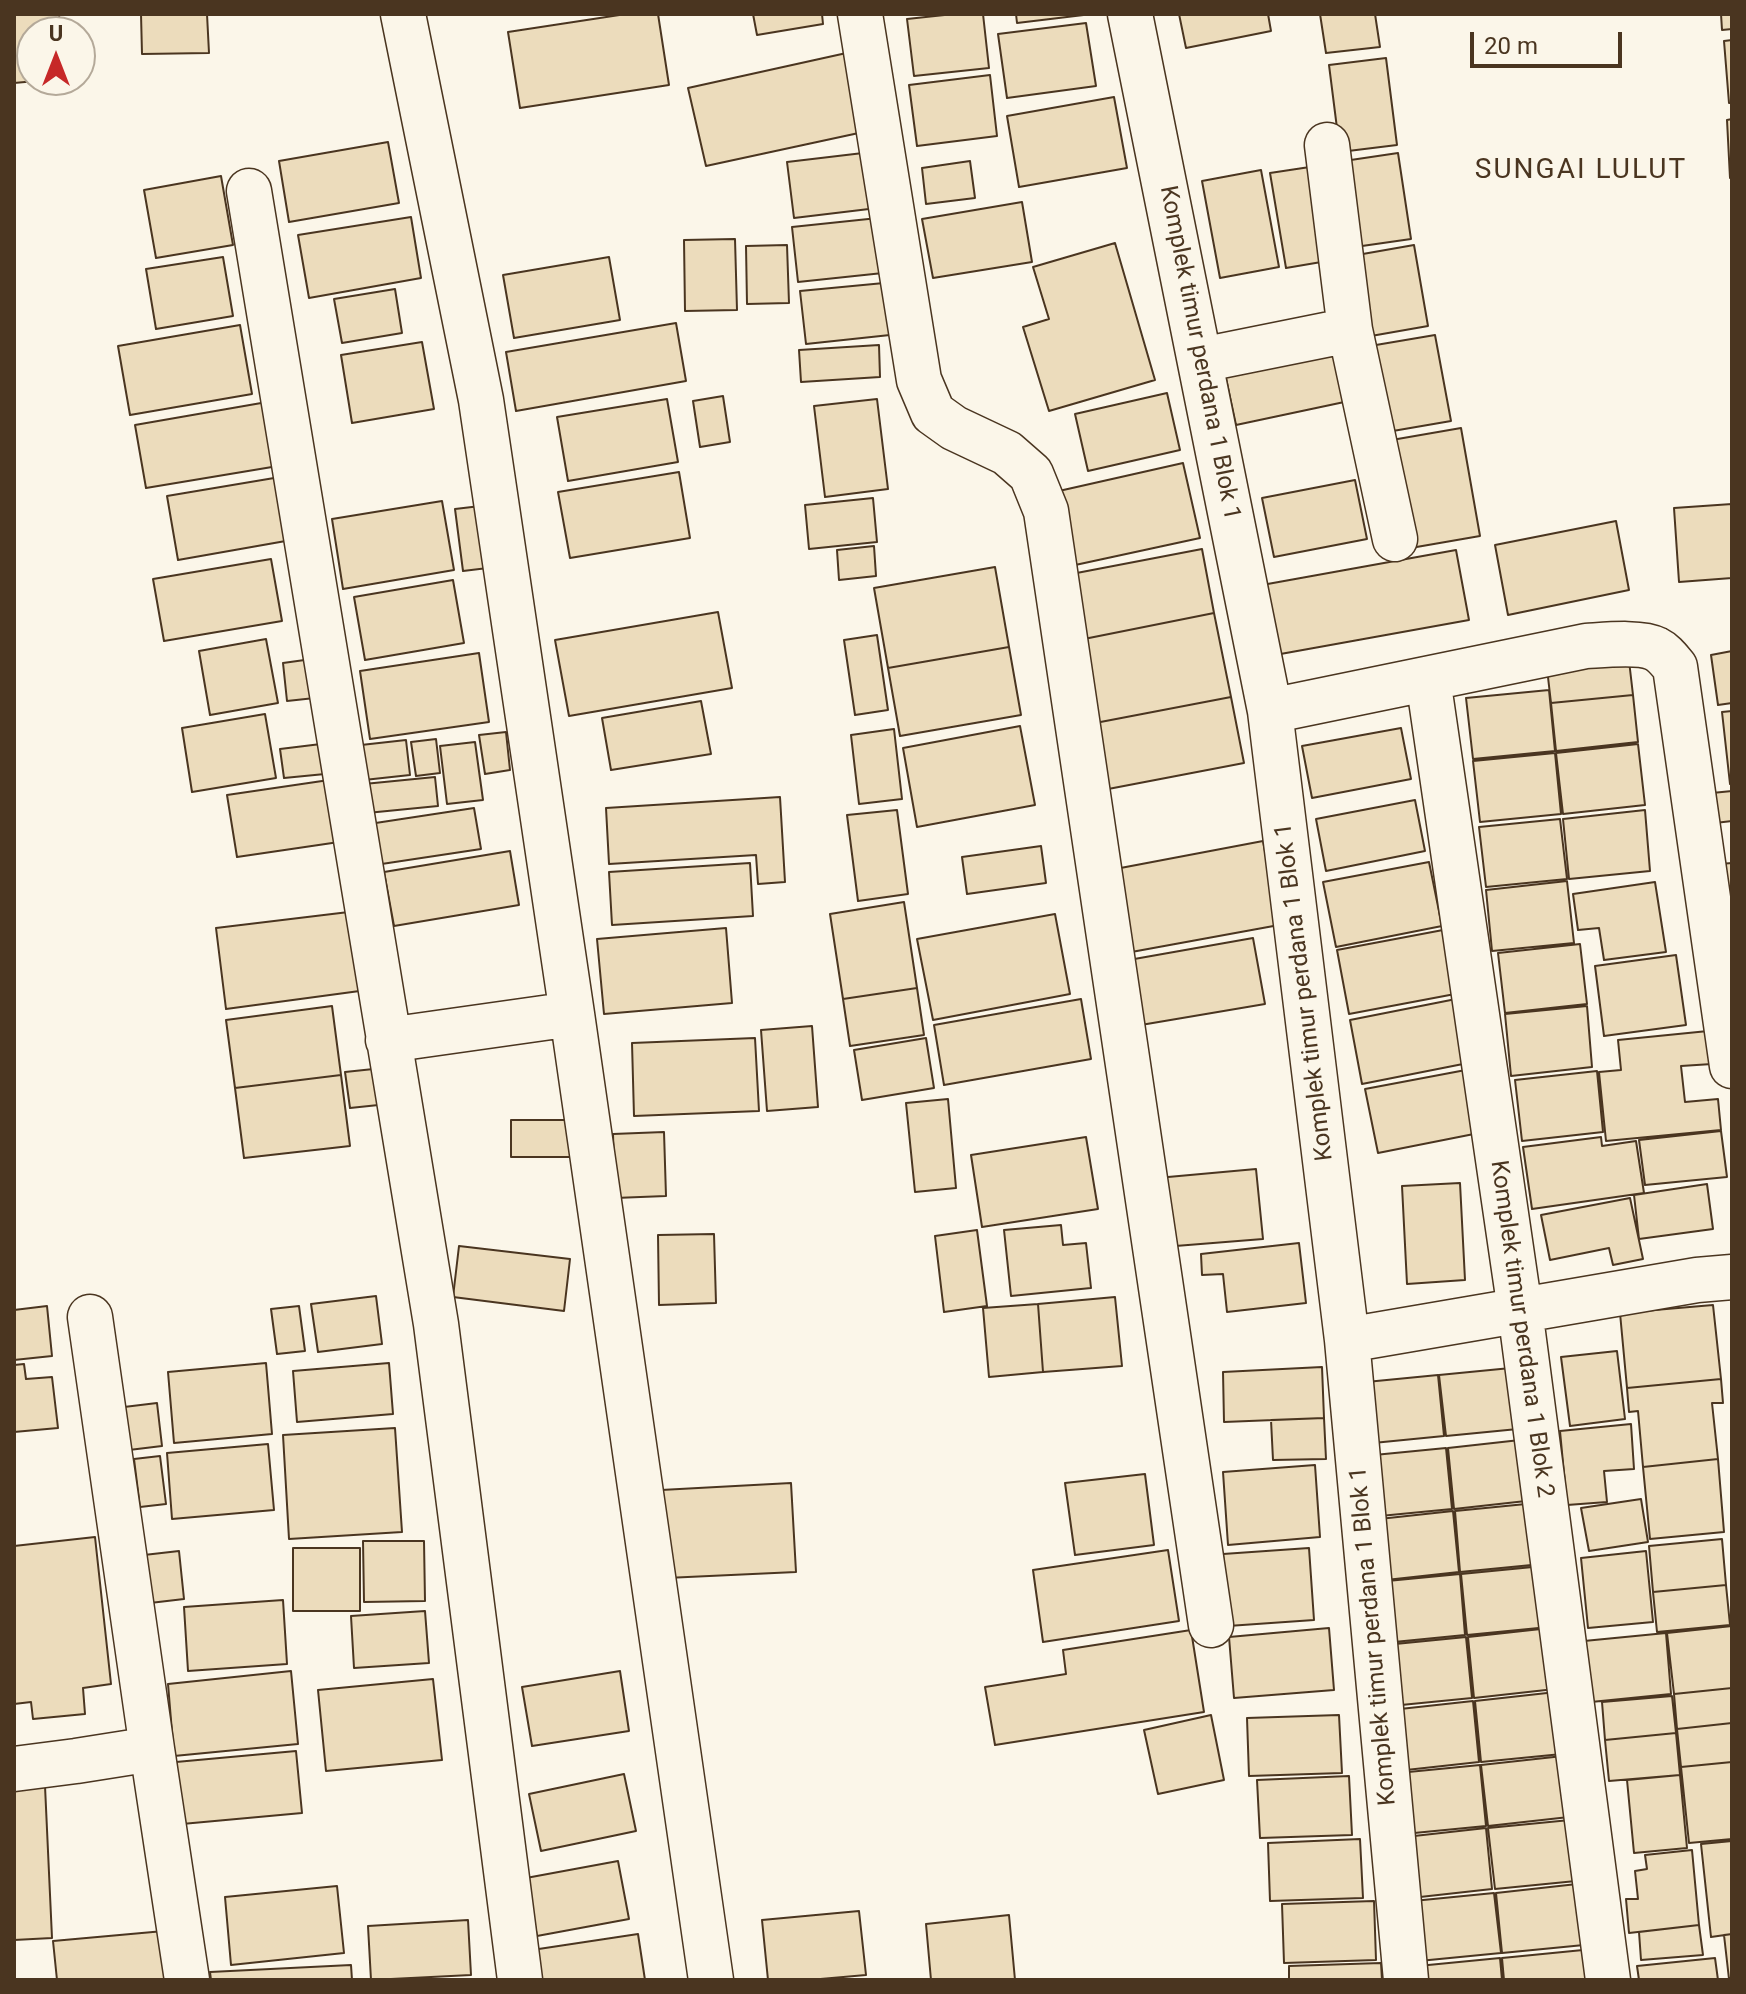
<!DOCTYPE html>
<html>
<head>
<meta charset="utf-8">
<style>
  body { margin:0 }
  #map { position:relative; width:1746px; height:1994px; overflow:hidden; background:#fbf6e9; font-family:Roboto,sans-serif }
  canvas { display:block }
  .frame { position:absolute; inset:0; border:16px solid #4a3520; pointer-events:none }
  .north { position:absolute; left:16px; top:16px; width:80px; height:80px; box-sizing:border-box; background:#fbf6e9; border:2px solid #b4a999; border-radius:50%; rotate:0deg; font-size:22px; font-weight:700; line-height:32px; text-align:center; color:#4a3520 }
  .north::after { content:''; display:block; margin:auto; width:28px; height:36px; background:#c62828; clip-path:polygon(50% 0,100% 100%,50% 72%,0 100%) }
  .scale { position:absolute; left:1470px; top:32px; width:152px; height:36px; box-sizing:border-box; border:4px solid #4a3520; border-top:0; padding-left:10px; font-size:24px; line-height:28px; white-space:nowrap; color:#4a3520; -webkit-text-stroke:6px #fbf6e9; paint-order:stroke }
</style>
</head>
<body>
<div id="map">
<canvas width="1746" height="1994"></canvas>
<div class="frame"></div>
<div class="north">U</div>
<div class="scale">20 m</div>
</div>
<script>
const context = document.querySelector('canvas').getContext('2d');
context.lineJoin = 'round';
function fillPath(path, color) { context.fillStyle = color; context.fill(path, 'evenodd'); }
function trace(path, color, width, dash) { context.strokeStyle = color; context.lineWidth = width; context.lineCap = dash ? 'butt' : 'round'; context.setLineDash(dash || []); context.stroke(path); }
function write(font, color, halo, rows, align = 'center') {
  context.font = font + ' Roboto,sans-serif'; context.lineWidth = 6; context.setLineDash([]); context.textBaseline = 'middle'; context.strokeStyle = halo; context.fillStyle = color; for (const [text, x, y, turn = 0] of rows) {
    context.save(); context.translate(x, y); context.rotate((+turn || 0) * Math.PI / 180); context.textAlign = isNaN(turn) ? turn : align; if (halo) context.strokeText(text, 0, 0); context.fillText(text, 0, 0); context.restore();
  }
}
const building = new Path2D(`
  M14,14H59L60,32H32V80H47L14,83Z
  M141,14H207L209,53L142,54Z
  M626,14H658L669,85L520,108L508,32Z
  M753,14H822L823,24L757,35Z
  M954,14H983L989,68L914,76L907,19Z
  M1016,14H1092L1017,23Z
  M1179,14H1268L1271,31L1186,48Z
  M1320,14H1375L1380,47L1326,53Z
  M1721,14H1732V29L1722,30Z
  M1086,23L1096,86L1007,98L998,34Z
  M1732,40V103H1729L1724,41Z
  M851,52L868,131L706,166L688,88Z
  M1386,58L1397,145L1340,152L1329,65Z
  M990,75L997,136L917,146L909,85Z
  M1114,97L1127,168L1019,187L1007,116Z
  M1732,119V178H1730L1727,120Z
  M388,142L399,203L289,222L279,161Z
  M863,153L869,209L794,218L787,162Z
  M1398,153L1411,239L1355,247L1344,161Z
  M970,161L975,198L926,204L922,168Z
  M1323,165L1339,259L1286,268L1270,173Z
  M1261,170L1279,267L1220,278L1202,181Z
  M221,176L233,245L156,258L144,190Z
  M1022,202L1032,262L933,278L922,219Z
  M411,217L421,278L309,298L298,235Z
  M878,218L883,273L798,282L792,227Z
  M735,239L737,310L685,311L684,240Z
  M1115,243L1155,380L1049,411L1023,327L1049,319L1033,267Z
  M787,245L789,303L747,304L746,246Z
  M1414,245L1428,326L1371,336L1357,255Z
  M223,257L233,316L156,329L146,269Z
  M609,257L620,320L514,338L503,275Z
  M884,283L890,335L806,344L800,291Z
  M395,289L402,333L342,343L334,299Z
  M676,323L686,381L516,411L506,352Z
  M240,325L252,394L130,415L118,346Z
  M1435,335L1451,421L1387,432L1370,346Z
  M422,342L434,409L352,423L341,355Z
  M879,345L880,377L801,382L799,350Z
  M1337,345L1349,401L1236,425L1224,369Z
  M1167,393L1180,450L1088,471L1075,414Z
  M723,396L730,442L700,447L693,401Z
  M667,399L678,462L568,481L557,417Z
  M877,399L888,489L825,497L814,406Z
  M267,402L278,466L146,488L135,425Z
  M1461,428L1480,536L1405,549L1386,441Z
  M1183,463L1200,538L1066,567L1050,493Z
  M679,472L690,538L570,558L558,492Z
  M286,476L297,539L178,560L167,496Z
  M1355,480L1367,539L1274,557L1262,498Z
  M873,498L877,542L809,549L805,505Z
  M442,501L454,570L343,589L332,519Z
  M1732,504V578L1679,582L1674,508Z
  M489,505L496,567L463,571L455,509Z
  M1616,521L1629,590L1508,615L1495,545Z
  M874,546L876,576L839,580L837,550Z
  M1202,549L1214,613L1074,641L1061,576Z
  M1456,550L1469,620L1275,655L1262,585Z
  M271,559L282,621L164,641L153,579Z
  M995,567L1009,647L888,668L874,588Z
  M453,580L464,643L365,660L354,597Z
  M718,612L732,688L569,716L555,640Z
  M1214,613L1231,697L1090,724L1074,641Z
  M877,635L888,710L855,715L844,640Z
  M266,639L278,703L210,715L199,651Z
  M1009,647L1021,715L900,736L888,668Z
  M1732,651V703L1718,705L1711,655Z
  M1628,652L1633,695L1551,703L1546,660Z
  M479,653L489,722L370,739L360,671Z
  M319,658L324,697L287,701L283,663Z
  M1549,690L1555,751L1473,759L1466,698Z
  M1633,695L1638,742L1556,751L1551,703Z
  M1231,697L1244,763L1103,790L1090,724Z
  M701,701L711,754L611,770L602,718Z
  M1732,711V783L1730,784L1722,712Z
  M265,714L276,778L192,792L182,728Z
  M1020,726L1035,805L917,827L903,748Z
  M1401,728L1411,779L1312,798L1302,746Z
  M894,729L902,799L859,804L851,735Z
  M506,732L510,770L485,774L479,735Z
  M436,739L440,773L416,776L411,742Z
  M406,740L410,775L364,780L361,745Z
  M475,742L483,800L447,804L440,746Z
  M321,744L325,774L284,778L280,749Z
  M1638,744L1645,805L1563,814L1556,753Z
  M1555,753L1561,814L1480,822L1473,761Z
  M435,777L438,806L367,813L364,784Z
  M329,780L339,842L237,857L227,795Z
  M1732,791V821L1715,823L1712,793Z
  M780,797L785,882L758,884L756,855L609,864L606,808Z
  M1415,800L1425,851L1326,871L1316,819Z
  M474,808L481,849L375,865L369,824Z
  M897,810L908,894L858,901L847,815Z
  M1645,810L1650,871L1569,879L1563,819Z
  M1560,819L1567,879L1486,887L1479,827Z
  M1263,841L1279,925L1126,953L1110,870Z
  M1041,846L1046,883L967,894L962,857Z
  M510,851L519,905L394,926L384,872Z
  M1429,862L1442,926L1336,947L1323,882Z
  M750,863L753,916L612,925L609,872Z
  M1732,863V890L1723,891L1720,864Z
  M1567,881L1574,943L1492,951L1486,890Z
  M1655,882L1666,952L1604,960L1599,928L1578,930L1573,894Z
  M904,902L917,988L843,999L830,914Z
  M357,911L367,990L226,1009L216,928Z
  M1055,914L1070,994L933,1020L917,939Z
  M726,928L732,1003L604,1014L597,939Z
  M1443,930L1455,994L1349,1014L1337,950Z
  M1253,938L1265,1004L1135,1026L1123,961Z
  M1580,944L1587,1004L1505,1013L1498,953Z
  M1676,955L1686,1025L1604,1036L1595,966Z
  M917,988L924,1035L850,1046L843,999Z
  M1081,999L1091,1059L944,1085L934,1025Z
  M1456,999L1468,1063L1362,1084L1350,1020Z
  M332,1006L341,1075L235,1088L226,1020Z
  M1587,1006L1592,1067L1511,1076L1505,1014Z
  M812,1026L818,1107L767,1111L761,1030Z
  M1708,1031L1712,1064L1681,1066L1685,1102L1718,1099L1721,1130L1606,1141L1599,1072L1621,1070L1618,1040Z
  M755,1038L759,1111L634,1116L632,1043Z
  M926,1038L934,1088L862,1100L854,1050Z
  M383,1068L388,1104L350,1108L345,1072Z
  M1471,1069L1484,1132L1378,1153L1365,1089Z
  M1597,1071L1603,1132L1522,1141L1515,1080Z
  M341,1075L350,1146L244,1158L235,1088Z
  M948,1099L956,1188L915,1192L906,1103Z
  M511,1120H577V1157H511Z
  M1721,1131L1727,1177L1645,1185L1639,1140Z
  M664,1132L666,1196L615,1198L613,1134Z
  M1086,1137L1098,1209L982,1227L971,1155Z
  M1601,1137L1602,1146L1636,1141L1644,1193L1532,1209L1523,1147Z
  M1256,1169L1263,1239L1163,1247L1157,1178Z
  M1460,1183L1465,1280L1407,1284L1402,1186Z
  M1707,1184L1713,1229L1639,1239L1634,1195Z
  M1630,1198L1643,1259L1613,1265L1609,1248L1550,1260L1541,1215Z
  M1061,1225L1063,1245L1086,1243L1091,1288L1011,1296L1004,1230Z
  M977,1230L987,1306L944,1312L935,1236Z
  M714,1234L716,1303L659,1305L658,1235Z
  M1299,1243L1306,1303L1227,1312L1223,1274L1202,1275L1201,1254Z
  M459,1246L570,1259L564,1311L453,1297Z
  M376,1296L382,1344L318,1352L311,1304Z
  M1115,1297L1122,1366L1043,1372L1038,1304Z
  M1038,1304L1043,1372L989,1377L983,1308Z
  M1713,1305L1721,1379L1627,1388L1620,1313Z
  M47,1306L52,1356L14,1360V1310Z
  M299,1306L305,1351L277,1354L271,1309Z
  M1617,1351L1625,1419L1570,1426L1561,1357Z
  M266,1363L272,1434L174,1443L168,1372Z
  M389,1363L393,1414L297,1422L293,1371Z
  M24,1364L26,1379L52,1377L58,1428L14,1432V1365Z
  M1322,1367L1324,1418L1224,1422L1223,1372Z
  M1521,1367L1528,1428L1446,1436L1439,1375Z
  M1438,1375L1444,1436L1363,1444L1356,1383Z
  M1721,1379L1723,1403H1712L1718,1459L1643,1467L1638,1411L1629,1412L1627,1388Z
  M157,1403L162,1446L129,1450L124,1407Z
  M1324,1418L1326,1459L1273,1460L1271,1420Z
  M1631,1424L1634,1469L1604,1471L1607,1502L1567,1505L1560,1431Z
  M395,1428L402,1532L289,1539L283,1435Z
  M1529,1439L1535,1500L1454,1509L1448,1448Z
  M268,1444L274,1510L172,1519L167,1453Z
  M1446,1448L1452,1509L1370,1517L1364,1456Z
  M160,1456L166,1504L140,1507L134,1459Z
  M1718,1459L1724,1532L1650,1539L1643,1467Z
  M1315,1465L1320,1537L1228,1545L1223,1472Z
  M1145,1474L1154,1545L1075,1555L1065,1483Z
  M791,1483L796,1572L666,1578L661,1490Z
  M1641,1499L1648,1542L1589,1551L1581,1508Z
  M1536,1503L1542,1564L1460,1572L1455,1511Z
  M1453,1511L1459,1572L1377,1581L1370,1520Z
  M95,1537L111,1684L83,1688L85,1714L33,1719L31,1702L14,1704V1546Z
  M1722,1539L1726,1585L1653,1592L1649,1546Z
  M363,1541H424L425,1601L364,1602Z
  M293,1548H360V1611H293Z
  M1309,1548L1314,1620L1228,1626L1223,1554Z
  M1168,1550L1179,1621L1043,1642L1033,1570Z
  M179,1551L184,1599L150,1603L144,1555Z
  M1646,1551L1653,1622L1588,1628L1581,1558Z
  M1543,1566L1549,1627L1467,1635L1461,1574Z
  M1460,1574L1465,1635L1384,1643L1377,1582Z
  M1726,1585L1730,1625L1657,1632L1653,1592Z
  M283,1600L287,1664L188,1671L184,1607Z
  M425,1611L429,1663L354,1668L351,1616Z
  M1732,1626V1688L1674,1694L1667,1633Z
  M1329,1628L1334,1690L1234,1698L1229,1637Z
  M1550,1628L1555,1689L1474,1698L1468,1637Z
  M1191,1630L1204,1712L995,1745L985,1687L1066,1674L1063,1650Z
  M1666,1633L1671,1694L1591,1702L1584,1641Z
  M1466,1637L1472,1698L1391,1706L1385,1645Z
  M291,1671L298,1744L174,1756L168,1684Z
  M620,1671L629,1731L532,1746L522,1687Z
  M433,1679L442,1760L326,1771L318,1690Z
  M1732,1688V1723L1677,1729L1674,1694Z
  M1556,1692L1562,1754L1481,1762L1475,1701Z
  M1672,1696L1676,1733L1605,1740L1602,1702Z
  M1473,1701L1479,1762L1397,1771L1391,1710Z
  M1211,1715L1224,1780L1158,1794L1144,1730Z
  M1339,1715L1342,1773L1249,1776L1247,1718Z
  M1732,1723V1762L1681,1767L1677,1729Z
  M1676,1733L1680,1775L1609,1781L1605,1740Z
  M296,1751L302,1813L182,1824L176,1762Z
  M1563,1756L1569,1817L1488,1826L1481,1765Z
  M1732,1762V1839L1689,1843L1681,1767Z
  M1480,1765L1486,1826L1404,1834L1398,1773Z
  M624,1774L636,1831L541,1851L529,1794Z
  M1680,1775L1687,1848L1634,1853L1627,1780Z
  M1349,1776L1352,1835L1260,1838L1257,1780Z
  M45,1786L52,1938L14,1940V1788Z
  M1570,1820L1576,1881L1495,1889L1488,1828Z
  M1486,1828L1492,1889L1411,1898L1405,1837Z
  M1360,1839L1363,1898L1270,1901L1268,1843Z
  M1732,1841V1934L1711,1937L1701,1844Z
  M1692,1850L1699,1925L1629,1933L1626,1899H1638L1635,1871L1647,1869L1645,1855Z
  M618,1861L629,1919L537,1936L526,1878Z
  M1577,1884L1584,1945L1502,1953L1496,1893Z
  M337,1886L344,1953L231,1965L225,1897Z
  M1494,1893L1501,1953L1419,1961L1413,1901Z
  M1374,1901L1376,1960L1284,1963L1282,1904Z
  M859,1911L866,1975L809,1980H768L762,1920Z
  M1009,1915L1015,1980H931L926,1924Z
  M468,1920L471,1975L371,1980L368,1926Z
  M1699,1925L1703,1955L1641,1960L1639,1932Z
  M164,1931L169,1980H57L53,1941Z
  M638,1934L645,1980H537L532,1950Z
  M1732,1934V1978L1729,1979L1724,1935Z
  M1583,1950L1587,1980H1504L1502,1958Z
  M1500,1958L1502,1980H1420L1418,1966Z
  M1715,1958L1718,1980H1639L1637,1966Z
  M1381,1963L1382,1980H1289V1966Z
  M351,1965L352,1980H211L210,1972Z`);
fillPath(building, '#ecdcbc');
trace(building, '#4a3520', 2);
const minor = new Path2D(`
  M403,14L481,400L572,1014L711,1980
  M860,14L919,380L933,413L954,428L1007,453L1031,474L1046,511L1211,1625
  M1130,14L1270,711L1347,1340L1406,1980
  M1327,145L1350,330L1395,539
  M249,191L436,1324L520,1980
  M1201,360L1350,330
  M1428,679L1520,1310L1608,1980
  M1270,711L1586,646C1604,645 1641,641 1656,649C1664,653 1669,660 1675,667L1732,1066
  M388,1040L572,1014
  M90,1317L152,1749
  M1347,1340L1697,1280L1732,1277
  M14,1769L76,1761L152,1749L187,1980`);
trace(minor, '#4a3520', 47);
trace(minor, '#fbf6e9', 44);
write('24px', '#4a3520', '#fbf6e9', [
  ["Komplek timur perdana 1 Blok 1",1199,353,79],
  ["Komplek timur perdana 1 Blok 1",1305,992,-97],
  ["Komplek timur perdana 1 Blok 2",1521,1329,82],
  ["Komplek timur perdana 1 Blok 1",1374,1636,-95]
]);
context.letterSpacing = '2px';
write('28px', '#4a3520', '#fbf6e9', [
  ["SUNGAI LULUT",1581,171]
]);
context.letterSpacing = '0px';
</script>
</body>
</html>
